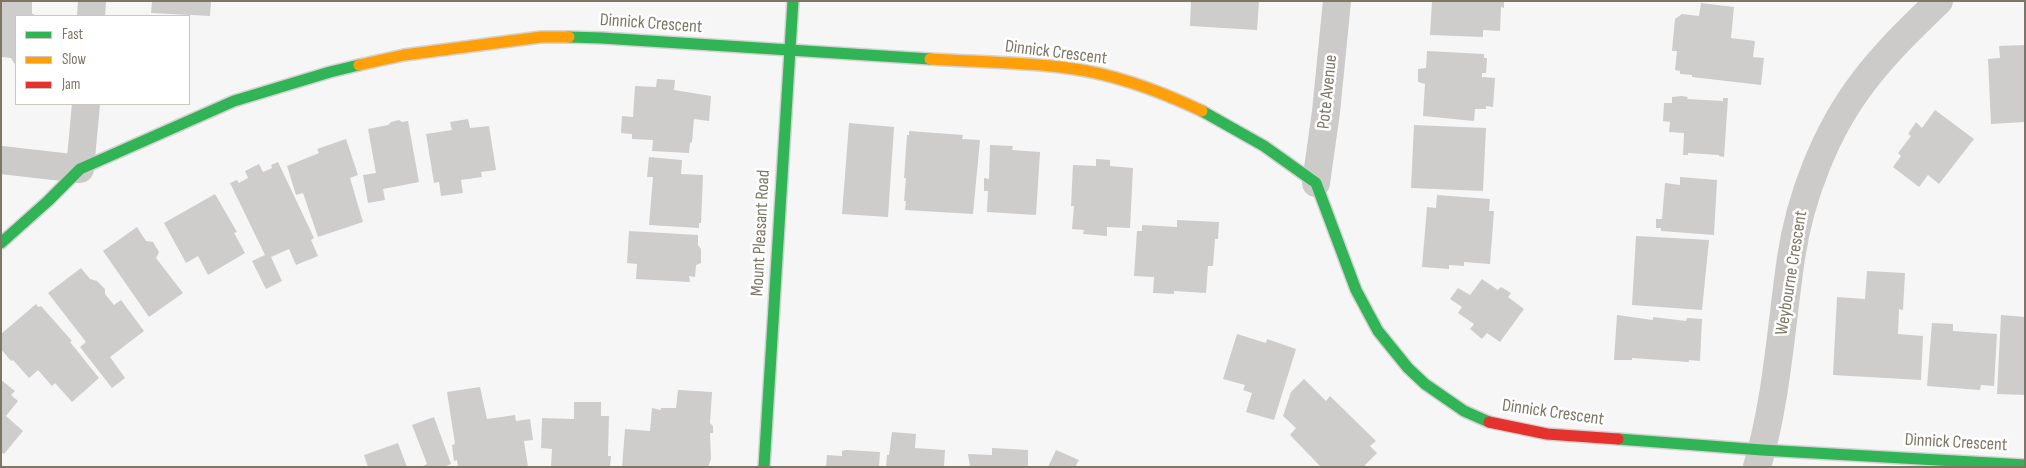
<!DOCTYPE html>
<html>
<head>
<meta charset="utf-8">
<style>
  body { margin:0 }
  #map { position:relative; width:2026px; height:468px; overflow:hidden; background:#f6f6f6; font-family:"Sofia Sans Condensed",sans-serif }
  canvas { display:block }
  .frame { position:absolute; inset:0; border:2px solid #7d7665; pointer-events:none }
  .legend { position:absolute; left:15px; top:15px; width:175px; height:90px; box-sizing:border-box; background:#fff; border:1px solid #cbc8c1; margin:0; padding:6px 9px; list-style:none; font-size:15px; color:#7d7665 }
  .legend li { display:flex; align-items:center; gap:10px; height:25px }
  .legend b { width:25px; border:1px solid #cbc8c1 }
</style>
</head>
<body>
<div id="map">
<canvas width="2026" height="468"></canvas>
<div class="frame"></div>
<ul class="legend">
<li><b style="height:6px;background:#30b455"></b>Fast</li>
<li><b style="height:6px;background:#ff9f0a"></b>Slow</li>
<li><b style="height:6px;background:#e5322d"></b>Jam</li>
</ul>
</div>
<script>
const context = document.querySelector('canvas').getContext('2d');
context.lineJoin = 'round';
function fillPath(path, color) { context.fillStyle = color; context.fill(path, 'evenodd'); }
function trace(path, color, width, dash) { context.strokeStyle = color; context.lineWidth = width; context.lineCap = dash ? 'butt' : 'round'; context.setLineDash(dash || []); context.stroke(path); }
function write(font, color, halo, rows, align = 'center') {
  context.font = font + ' "Sofia Sans Condensed",sans-serif'; context.lineWidth = 5; context.setLineDash([]); context.textBaseline = 'middle'; context.strokeStyle = halo; context.fillStyle = color; for (const [text, x, y, turn = 0] of rows) {
    context.save(); context.translate(x, y); context.rotate((+turn || 0) * Math.PI / 180); context.textAlign = isNaN(turn) ? turn : align; if (halo) context.strokeText(text, 0, 0); context.fillText(text, 0, 0); context.restore();
  }
}
fillPath(new Path2D(`
  M1,1H32V14H34V16H16V66L11,58L1,57Z
  M152,1H211L210,16L151,13Z
  M1191,1H1259L1257,30L1190,26Z
  M1432,1H1504V8L1501,7L1500,31L1483,30V37L1430,35Z
  M1701,3L1734,7L1731,38L1755,41L1753,57L1764,58L1761,85L1692,77V75L1680,74V71L1675,70L1677,51H1672L1675,19L1682,14L1699,16Z
  M2025,45V122L1991,124L1988,59L2000,58L1999,46Z
  M1427,51L1484,54V58H1487L1486,73H1482V77L1495,78L1493,107L1486,106V109H1475L1474,121L1423,116L1425,84L1418,82V69L1426,68Z
  M657,79L675,80L674,90L711,96L709,121L694,119L692,142L690,143L689,153L652,151L653,140L632,139V134L621,133L622,116L633,117L635,86L656,87Z
  M1682,96L1688,97L1687,99L1723,101V98H1728L1724,157L1719,156V155L1688,153V155H1683L1684,133L1669,132L1670,122L1663,121L1664,103H1672V97Z
  M1935,110L1974,139L1939,184L1928,175L1919,187L1893,167L1901,156L1898,153L1911,136L1908,134L1916,122L1922,128Z
  M468,119L470,128L489,126L496,170L481,172L482,177L461,180L463,193L441,196L439,182L434,183L426,134L452,130L450,122Z
  M399,120L402,122L408,121L419,182L383,189L385,200L368,203L363,175L376,173L368,129L388,125L391,122Z
  M849,123L894,127L888,217L842,214Z
  M1414,125L1486,128L1483,191L1411,188Z
  M909,131L963,135L962,139L980,140L973,214L905,210L906,201H904L906,178H904L907,135H909Z
  M346,139L358,175L350,178L363,222L318,237L303,193L296,195L287,166L319,153L317,149Z
  M990,145L1013,146L1012,150L1040,152L1036,215L987,212L988,191H984V178L989,179Z
  M649,157L682,160L681,174L703,175L701,223H699V228L649,225L653,177H647Z
  M1096,159L1110,160V166L1133,168L1130,228L1107,227V236L1083,234L1084,230L1072,229L1074,206H1071L1073,165L1096,166Z
  M278,162L314,238L311,240L318,256L296,265L289,249L271,257L282,281L266,289L252,261L265,255L230,183L237,180L239,183L248,178L245,171L259,164L263,172L272,168L271,165Z
  M1680,177L1717,180L1714,235L1661,231V228H1656V219H1662L1665,183L1680,185Z
  M215,194L237,232L234,233L245,253L208,275L198,256L186,263L164,223Z
  M1437,195L1490,199L1489,211H1494L1490,264L1464,262V266L1449,265V269L1422,267L1427,207L1436,208Z
  M1177,220L1219,222L1218,239H1215L1213,266H1208L1206,293L1174,291V294L1153,293L1154,277L1134,276L1137,231H1142V225L1177,227Z
  M137,227L146,241L153,242L159,252L156,258L183,293L149,317L103,251Z
  M629,231L698,235V245L701,249V263L696,265L695,277L689,276L690,282L636,279L637,264L627,263Z
  M1636,236L1709,240L1702,310L1632,305Z
  M81,268L90,279L97,281L105,289V294L114,305L121,300L144,331L110,357L125,378L112,388L80,347L86,342L48,293Z
  M1867,271L1905,273L1903,310L1899,309L1898,334L1923,336L1921,380L1833,375L1837,297L1865,299Z
  M1482,279L1498,290L1501,287L1511,293L1508,297L1524,309L1500,342L1487,333L1482,339L1470,329L1474,324L1458,313L1462,307L1450,299L1458,288L1470,295Z
  M36,304L38,307L41,306L72,341L70,342L99,378L72,402L55,383L52,386L38,370L29,378L13,360L11,361L1,349V334Z
  M1617,315L1653,320V317L1686,321L1687,318L1702,319L1700,361L1689,360V362L1632,358V360H1614Z
  M2001,315L2025,317V395L1997,394Z
  M1932,323L1953,324V331L1997,334L1994,386L1981,385L1980,390L1927,386Z
  M1237,334L1266,343L1267,339L1296,349L1274,420L1246,412L1252,393L1243,390L1245,385L1223,379Z
  M1304,379L1326,401L1330,396L1376,441L1370,446L1377,453L1365,465L1367,467H1321L1290,435L1296,428L1283,416L1291,392Z
  M1,380L15,391L11,395L18,401L6,416L23,431L4,454L1,452Z
  M480,387L487,419L515,415L516,421L530,419L533,440L524,441L528,467H458L457,460L454,461L452,445L455,444L447,392Z
  M678,390L712,392L710,423L713,426V433H710L711,459L708,467H622L625,429L650,431L652,408L661,410V408H676Z
  M574,402H601V416H609L608,456H611L610,467H551L552,449L541,448L542,418L574,419Z
  M434,417L451,464L443,467H421L427,464L412,425Z
  M892,432L916,434L915,448L945,450L944,467H886L887,455H889Z
  M398,443L407,467H368L364,455Z
  M992,448L1028,450V467H970L968,454L992,455Z
  M846,450L880,452L879,467H826L827,455L842,456V451Z
  M1056,450L1079,460L1075,467H1048Z`), '#cecdcc');
const fast = new Path2D(`
  M569,37L602,38L930,59
  M1202,111L1264,146L1316,183L1356,290L1378,331L1408,368L1425,384L1464,411L1489,422
  M1,243L48,201L80,169L234,101L330,72L359,65
  M1618,439L1762,450L2025,465
  M764,467L793,1`);
const slow = new Path2D(`
  M930,59C976,62 1023,62 1068,68C1115,74 1160,91 1202,111
  M359,65L404,55L541,37H569`);
const jam = new Path2D(`
  M1489,422L1547,434L1618,439`);
trace(fast, '#d4d3d2', 14);
trace(slow, '#d4d3d2', 14);
trace(jam, '#d4d3d2', 14);
trace(new Path2D(`
  M91,16L92,1
  M1,160L80,169L86,104
  M1316,183L1326,112L1337,1
  M1757,467C1777,399 1781,327 1791,258C1800,197 1826,130 1864,81C1886,52 1912,27 1939,1`), '#cccbc9', 28);
trace(fast, '#30b455', 11);
trace(slow, '#ff9f0a', 11);
trace(jam, '#e5322d', 11);
write('18px', '#7d7665', '#fff', [
  ["Dinnick Crescent",651,24,4],
  ["Dinnick Crescent",1056,53,7],
  ["Pote Avenue",1328,92,-84],
  ["Mount Pleasant Road",761,233,-87],
  ["Weybourne Crescent",1792,273,-81],
  ["Dinnick Crescent",1553,413,8],
  ["Dinnick Crescent",1956,443,3]
]);
</script>
</body>
</html>
